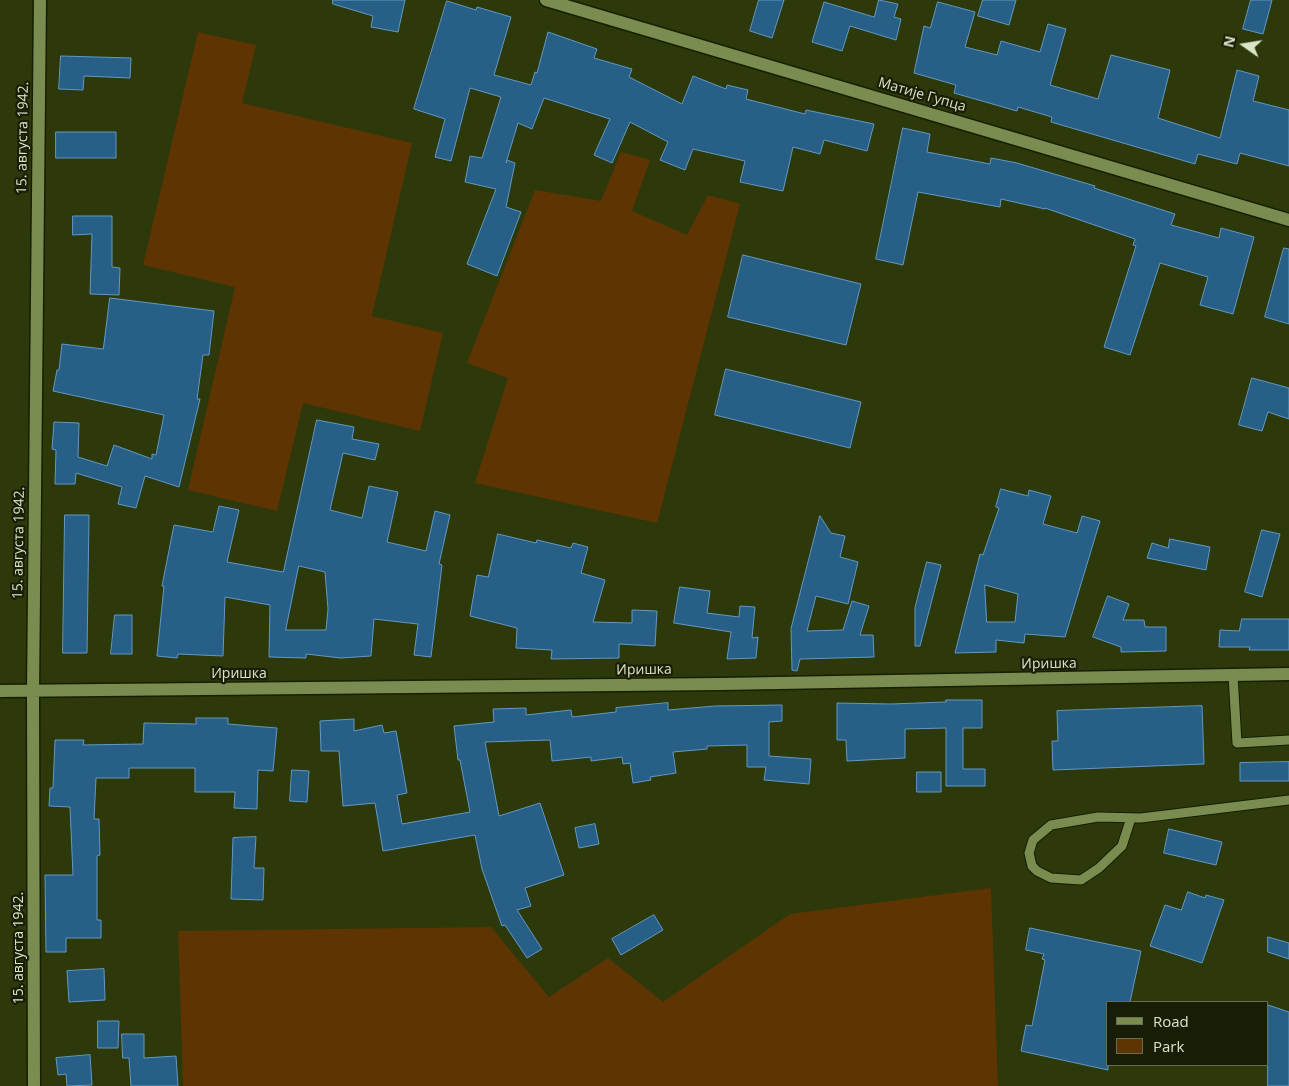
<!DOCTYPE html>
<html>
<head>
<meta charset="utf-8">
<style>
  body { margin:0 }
  #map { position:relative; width:1289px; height:1086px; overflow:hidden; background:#2d390a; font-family:"Open Sans",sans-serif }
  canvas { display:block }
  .legend { position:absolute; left:1106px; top:1001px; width:162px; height:65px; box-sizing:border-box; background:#181e06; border:1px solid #666e53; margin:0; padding:6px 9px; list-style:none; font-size:15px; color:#dbe5c6 }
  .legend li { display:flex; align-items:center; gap:10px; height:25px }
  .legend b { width:25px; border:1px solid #666e53 }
  .north { position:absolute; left:1219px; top:20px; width:50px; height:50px; -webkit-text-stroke:4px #181e06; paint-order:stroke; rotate:283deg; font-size:14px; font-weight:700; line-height:20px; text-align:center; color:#dbe5c6 }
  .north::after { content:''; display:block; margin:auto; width:18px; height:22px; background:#dbe5c6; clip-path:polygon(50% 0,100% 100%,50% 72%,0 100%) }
</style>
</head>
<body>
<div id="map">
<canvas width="1289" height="1086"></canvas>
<ul class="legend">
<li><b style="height:6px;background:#7a8c50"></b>Road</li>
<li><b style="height:14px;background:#5e3403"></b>Park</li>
</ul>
<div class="north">N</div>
</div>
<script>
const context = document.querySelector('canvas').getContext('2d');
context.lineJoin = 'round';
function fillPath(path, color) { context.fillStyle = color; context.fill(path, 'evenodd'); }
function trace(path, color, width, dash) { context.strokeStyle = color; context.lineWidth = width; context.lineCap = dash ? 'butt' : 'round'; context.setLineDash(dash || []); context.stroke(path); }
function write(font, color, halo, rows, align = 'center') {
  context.font = font + ' "Open Sans",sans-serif'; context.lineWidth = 4.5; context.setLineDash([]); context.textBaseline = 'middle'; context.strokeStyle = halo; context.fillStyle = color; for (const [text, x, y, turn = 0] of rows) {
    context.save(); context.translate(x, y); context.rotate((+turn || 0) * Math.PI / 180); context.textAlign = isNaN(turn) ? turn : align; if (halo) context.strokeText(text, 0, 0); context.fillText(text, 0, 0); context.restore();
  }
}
fillPath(new Path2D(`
  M198,32L256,45L242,103L412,143L372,316L443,333L420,431L303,403L277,511L188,490L235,287L143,265Z
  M621,152L650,160L632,211L687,235L708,195L740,204L657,523L475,483L508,378L467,363L535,190L601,201Z
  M991,888L998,1086H183L178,931L491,927L549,997L608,958L663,1002L790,914Z`), '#5e3403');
const building = new Path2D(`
  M333,0H405L398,32L371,27L373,16L333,4Z
  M759,0H784L772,38L750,31Z
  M879,0L898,4L894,17L901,19L896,40L850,26L842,51L812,42L824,2L874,17Z
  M983,0H1016L1009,25L978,16Z
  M1251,0H1272L1263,34L1243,29Z
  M447,1L476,10L477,7L511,17L494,75L531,85L535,72L537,73L548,32L597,49L594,58L632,69L629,77L682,104L693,76L726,89L727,85L748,90L746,99L805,114L806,110L874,124L867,151L824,140L820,154L793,147L783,191L740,182L745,161L693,149L685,170L660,160L668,142L630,122L612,163L594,155L610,119L544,98L532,129L518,123L506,163L507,160L515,163L506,207L521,212L497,276L467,264L496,189L465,182L470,156L482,158L501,97L470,88L451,161L435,157L445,119L414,109Z
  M938,2L975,12L965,47L997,55L1001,41L1040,52L1048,24L1066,29L1050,85L1098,99L1111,55L1170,70L1158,118L1220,138L1237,70L1259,76L1253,101L1289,110V166L1240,153L1237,164L1198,154L1195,164L1051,122L1052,117L1018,107L1017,111L954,93L956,85L914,73L924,26L930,28Z
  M61,56L131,58L130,78L84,76L83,90L59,89Z
  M903,128L930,134L927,152L990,164L991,158L1017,163L1095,186L1094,188L1175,214L1171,225L1219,238L1221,228L1254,237L1233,314L1200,305L1208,277L1160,263L1130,355L1104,347L1136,246L1133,245L1135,239L1045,208V209L1001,199L1000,207L918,192L903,265L876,259Z
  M56,132H116V158H56Z
  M73,216H112V267L120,268L119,295L90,294L92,234L73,235Z
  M1284,248L1289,249V324L1265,317Z
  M743,255L861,284L846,345L728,317Z
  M110,298L214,311L209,355H203L197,399H200L179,487L145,476L136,508L118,504L122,487L76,473L75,484H55L56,450L52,449L54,422L79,423L78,457L107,466L114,445L152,459V454L156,455L164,415L53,391L57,370H59L62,344L103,349Z
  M726,369L861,402L850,448L715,415Z
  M1252,378L1289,388V419L1268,412L1262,431L1239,425Z
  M317,420L354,427L352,439L379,444L375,460L343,453L330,510L362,518L369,486L398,492L387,542L426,551L435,511L450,515L439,564L442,565L431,657L414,655L418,624L374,619L371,656L341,658L306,654V658L269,657L270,605L225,597L223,656L178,654L177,658L157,656L164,586H162L174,525L213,532L219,506L239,510L227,562L283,572ZM299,566L325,572L328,609L326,630H286Z
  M1001,489L1028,496L1029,490L1051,496L1043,524L1077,533L1082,516L1100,521L1065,637L1025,634L1024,643L996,640V652L955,653L980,554L983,555L999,508L996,507ZM985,585L1018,594L1015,622H987Z
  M65,515H89L87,653H63Z
  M820,516L831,533L845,536L840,557L858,562L848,604L816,596L807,631L843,630L852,601L869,606L860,635H873L874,657L800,659L797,671L792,670L791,629Z
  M1262,530L1280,534L1262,597L1245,592Z
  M498,534L536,543L537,540L571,548L573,543L588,547L581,573L605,580L593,622L632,623V610L657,611L655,646L619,644V658L551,659L552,650L516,648L517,628L470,616L477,575L488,577Z
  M1170,539L1210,547L1206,570L1147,558L1152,543L1168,548Z
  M927,562L941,565L920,646H915V608Z
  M680,587L710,591L707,613L739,617L740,606L755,607L752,638L758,637L756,658L727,659L731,632L674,623Z
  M1108,596L1129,604L1123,620H1144L1145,627H1166V651L1121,652V647L1093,637Z
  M115,615H132V654H111Z
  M1242,619H1289V650H1249L1250,647H1219L1220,630L1239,631Z
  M946,700H982V728H963V769H985V786H946V728L905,729V758L847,761L846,740H837V703L891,704L946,702Z
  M668,703V710L715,706L782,705V721L769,722V756L811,759L809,784L764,780L766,767H747V745L707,746V749L673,752L676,773L650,777L651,780L633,783L630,763L623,764L622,757L591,761V757L552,761L550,740L485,742L499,816L540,803L564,875L525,888L531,906L517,910L542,949L527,958L505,925L502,926L482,869L475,835L383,851L375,803L343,806L339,751H321L320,721L354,719V731L382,725L384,733L396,731L407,793L397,795L402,824L470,812L460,760H458L454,726L494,722L493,709L526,708V715L571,710L572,717L616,712V708Z
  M1202,706L1204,764L1053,770L1052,741H1058L1057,711Z
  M196,718H228V724L277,728L273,771L258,770L257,809L234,808L235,792H195V768H129V778H96L94,819H99L100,855L97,856V920H101V938H66V952H46L45,875H73L70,807L49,806L50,788H53L55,740H84L83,745L143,744L144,723L196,724Z
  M1289,762V781H1240V763Z
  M292,770L309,771L307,802L290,801Z
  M917,772H941V792H917Z
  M595,824L599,844L579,848L575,828Z
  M1169,829L1222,842L1216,865L1164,853Z
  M256,837L254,868H264L263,900L231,899L233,838Z
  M1188,892L1205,898L1206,895L1224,900L1202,963L1150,946L1165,905L1181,910Z
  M654,915L663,930L621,955L612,939Z
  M1030,928L1141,951L1130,1002H1108V1070L1021,1051L1026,1025L1032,1026L1045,960L1042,959L1044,954L1026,950Z
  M1268,937L1289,943V959L1268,952Z
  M104,969L105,1000L69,1002L67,971Z
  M1268,1005L1289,1012V1086H1268Z
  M98,1021H119L118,1048H98Z
  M122,1034H144V1058L176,1056L178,1086H131L129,1058H123Z
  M90,1055L92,1085L67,1086L66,1074L58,1075L56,1058Z`);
fillPath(building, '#275f86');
trace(building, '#6299c4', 1);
const service = new Path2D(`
  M1233,675L1237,743L1289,740
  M1131,818L1122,846L1099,868L1081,880L1051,878L1037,871L1032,866L1029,853L1033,840L1051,825L1098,817L1141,818L1289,800`);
const minor = new Path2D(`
  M546,0L1289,220
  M33,691L40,0`);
const tertiary = new Path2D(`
  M0,691L721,684L1289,674
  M33,691L34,1086`);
trace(service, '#171f01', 11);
trace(minor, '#171f01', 15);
trace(tertiary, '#171f01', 15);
trace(service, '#7a8c50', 9);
trace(minor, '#7a8c50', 12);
trace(tertiary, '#7a8c50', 12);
write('14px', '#dbe5c6', '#181e06', [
  ["Матије Гупца",922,95,16],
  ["15. августа 1942.",23,138,-89],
  ["15. августа 1942.",19,543,-89],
  ["Иришка",1049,664,-1],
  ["Иришка",644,670,-1],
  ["Иришка",239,674],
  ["15. августа 1942.",19,948,-90]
]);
</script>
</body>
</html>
